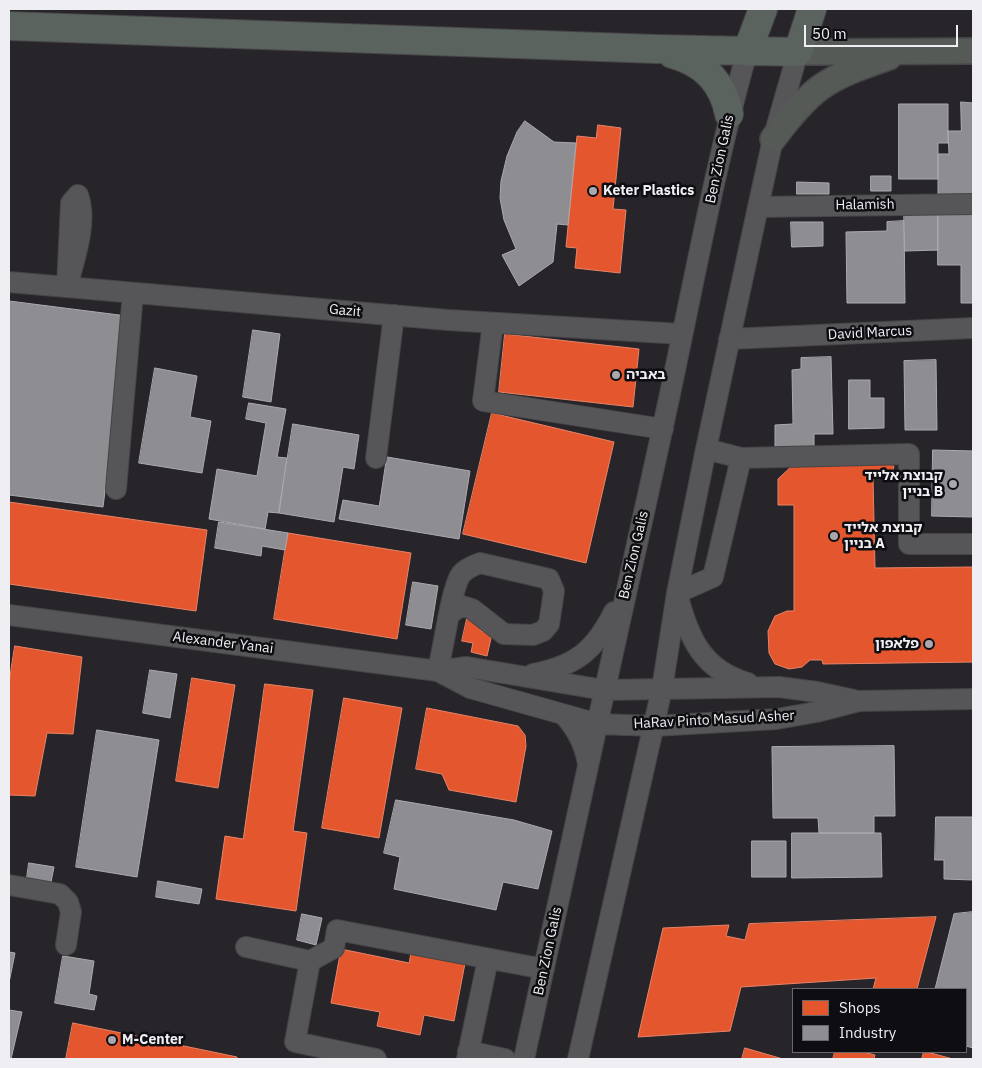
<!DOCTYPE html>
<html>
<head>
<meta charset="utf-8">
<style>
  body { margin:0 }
  #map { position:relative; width:982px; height:1068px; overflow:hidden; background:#272529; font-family:"IBM Plex Sans",sans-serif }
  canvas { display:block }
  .frame { position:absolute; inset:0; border:10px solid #efeef3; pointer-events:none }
  .legend { position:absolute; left:792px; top:988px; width:175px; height:65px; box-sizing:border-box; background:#0e0d11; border:1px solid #68676b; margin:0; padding:6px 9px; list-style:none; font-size:15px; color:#efeef3 }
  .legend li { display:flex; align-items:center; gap:10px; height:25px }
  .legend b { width:25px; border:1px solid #68676b }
  .scale { position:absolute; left:804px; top:25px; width:154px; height:22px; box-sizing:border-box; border:2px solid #efeef3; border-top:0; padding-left:6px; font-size:15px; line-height:18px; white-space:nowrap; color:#efeef3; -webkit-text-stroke:4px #0e0d11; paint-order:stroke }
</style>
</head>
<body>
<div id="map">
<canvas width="982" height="1068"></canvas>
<div class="frame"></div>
<ul class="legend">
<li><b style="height:14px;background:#e4572e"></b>Shops</li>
<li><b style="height:14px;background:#8d8d92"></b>Industry</li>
</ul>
<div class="scale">50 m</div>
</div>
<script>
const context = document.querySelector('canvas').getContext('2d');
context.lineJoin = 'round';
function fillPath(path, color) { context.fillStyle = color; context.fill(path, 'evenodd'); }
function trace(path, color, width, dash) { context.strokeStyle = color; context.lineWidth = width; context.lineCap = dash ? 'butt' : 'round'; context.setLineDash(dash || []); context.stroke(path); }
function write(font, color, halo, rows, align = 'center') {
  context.font = font + ' "IBM Plex Sans","Noto Sans Hebrew",sans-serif'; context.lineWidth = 5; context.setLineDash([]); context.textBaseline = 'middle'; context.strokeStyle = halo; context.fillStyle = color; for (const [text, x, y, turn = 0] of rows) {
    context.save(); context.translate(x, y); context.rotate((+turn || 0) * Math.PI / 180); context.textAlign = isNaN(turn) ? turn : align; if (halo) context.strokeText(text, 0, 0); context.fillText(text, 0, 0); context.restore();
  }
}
const shops = new Path2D(`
  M598,125L621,128L613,209L626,210L620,273L575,268L577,248L566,247L577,136L596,138Z
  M505,334L639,349L633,407L499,392Z
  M492,413L614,442L586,563L463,534Z
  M889,459L894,467L889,478H873L875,568L973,567V662L823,664L822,660H810L802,667L789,669L775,664L769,653L768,631L775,616L787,611H794V505H778V479L793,465Z
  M9,502L207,530L196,611L9,584Z
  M288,533L411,553L397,639L274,619Z
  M467,619L482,623L481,631L492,634L487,656L471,652L473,643L462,641Z
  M15,646L82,657L73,734L47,733L35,796L9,795V683Z
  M192,678L235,685L218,788L176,781Z
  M265,684L313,690L293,831L307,833L296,911L216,899L225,836L243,839Z
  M344,698L402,708L379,838L322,828Z
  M427,708L518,726L525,735L526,746L516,802L449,790L442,774L416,769Z
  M936,917L917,989H873L876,978L741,987L730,1031L638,1037L663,928L729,925L726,936L745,940L749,924Z
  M412,947L466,958L454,1021L424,1015L420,1035L377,1026L380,1012L331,1003L341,949L409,963Z
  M73,1023L237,1057V1059H66Z
  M745,1048L783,1059H742Z
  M835,1052H863L875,1055L874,1059H833Z
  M924,1052H927L953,1059H922Z`);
fillPath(shops, '#e4572e');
trace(shops, '#e78469', 1);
const industry = new Path2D(`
  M961,102L973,103V210L938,209V154H949L948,131H961Z
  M899,104H948V143H938V179H899Z
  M525,121L554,142L576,143L568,225L557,224L553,262L519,286L502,255L516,249L504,220L500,198L501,181L507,156L517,132Z
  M871,176H891V191H871Z
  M797,182L829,183V194H797Z
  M904,209H938V250L905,251Z
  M938,209L973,210V303H961V265H938Z
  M904,221L905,303H847L846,232L887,231V222Z
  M791,222H823V246L792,247Z
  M9,301L127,316L103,507L9,495Z
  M253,330L280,334L271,402L243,397Z
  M831,357L833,434H814V446L775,447V425L793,424L792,370L801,369V358Z
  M936,360L937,430H905L904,361Z
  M155,368L197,376L190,417L211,421L202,473L139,463Z
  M849,380H870V398H884V428L849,429Z
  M249,403L286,409L277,457L287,458L279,513L268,512L265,529L209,519L217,469L257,476L266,423L246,419Z
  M293,424L359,435L354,469L343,467L334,522L279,513Z
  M933,450L973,451V517L932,516Z
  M387,457L470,471L459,539L339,519L343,500L379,506Z
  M219,522L288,533L285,550L262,546L261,556L215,548Z
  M413,582L438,586L431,629L406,625Z
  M150,670L177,674L170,718L143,713Z
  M97,730L159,740L137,877L76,867Z
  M894,746L895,816H874V833H819L818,818H773L772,747Z
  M396,800L514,820L552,831L538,889L503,882L496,910L394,889L400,857L384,853Z
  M936,817H973V880L944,879V860H935Z
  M792,833H881L882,877L792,878Z
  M752,841H786V877H752Z
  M29,863L54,867L51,882L27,878Z
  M158,881L202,889L199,904L156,897Z
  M973,912V1048L966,1046V989H935L954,914Z
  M302,914L322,918L316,945L297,940Z
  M9,952L15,953L9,983Z
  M63,956L94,961L89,994L97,996L94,1010L55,1003Z
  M9,1010L22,1012L11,1059H9Z`);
fillPath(industry, '#8d8d92');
trace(industry, '#aaaaaf', 1);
const minor = new Path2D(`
  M78,195C88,222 74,260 67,287L71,203Z
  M758,207L973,204
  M9,282L448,320L682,334
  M493,323L483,401L663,429
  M729,339L973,328
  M706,449L741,458L909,454V544H973
  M376,458L394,315
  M741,458L713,577L677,593C688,637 702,670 748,683
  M116,489L133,293
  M449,614L462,606L472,609L504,634L533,635L543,631L549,624L554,591L549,579L480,563C473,566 464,569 460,576C455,585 451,604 449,614L438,671L470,688L598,724L654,726L777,719L816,712L859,701L973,699
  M9,615L438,671L467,667L604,690L779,687L817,692L854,700
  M533,674C576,666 595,650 614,612
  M564,715C577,729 585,746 588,764
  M9,885L60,894L68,902L71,912L66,945
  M246,947L310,961L334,948L337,930L544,969
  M310,961L295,1042L376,1059
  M468,1051L505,1059
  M467,1059L488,959
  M524,1059C569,850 616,640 662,431C690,304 712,176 747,52
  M578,1059L662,689L677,593L706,449L758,207L773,139L798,52`);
const major = new Path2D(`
  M798,52L973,51
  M773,139C787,120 802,101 821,87C841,73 866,65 889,57`);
const highway = new Path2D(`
  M9,26L656,49L798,52L812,9
  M747,52L763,9
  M672,54C703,62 723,82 729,114`);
trace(minor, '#454447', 22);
trace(major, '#454447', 28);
trace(highway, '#454447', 30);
trace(minor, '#565558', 20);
trace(major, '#555a57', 25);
trace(highway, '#5b635e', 28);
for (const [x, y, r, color] of [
  [593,191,5,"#a9a8ac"],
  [616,375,5,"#a9a8ac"],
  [953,484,5,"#a9a8ac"],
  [834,536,5,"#a9a8ac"],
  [929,644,5,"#a9a8ac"],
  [112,1040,5,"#a9a8ac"]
]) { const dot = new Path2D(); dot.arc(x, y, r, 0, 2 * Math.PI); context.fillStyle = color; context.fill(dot); trace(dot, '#0e0d11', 2); }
write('14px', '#efeef3', '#0e0d11', [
  ["Ben Zion Galis",720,159,-78],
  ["Halamish",865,205,-1],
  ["Gazit",345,311,5],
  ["David Marcus",870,333,-3],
  ["Ben Zion Galis",634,555,-77],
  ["Alexander Yanai",223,643,7],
  ["HaRav Pinto Masud Asher",714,720,-3],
  ["Ben Zion Galis",548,951,-78]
]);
write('bold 14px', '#efeef3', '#0e0d11', [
  ["Keter Plastics",603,191],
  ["באביה",626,375],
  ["קבוצת אלייד",943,476,"right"],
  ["בניין B",943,492,"right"],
  ["קבוצת אלייד",844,528],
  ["בניין A",844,544],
  ["פלאפון",919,644,"right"],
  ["M-Center",122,1040]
], 'left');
</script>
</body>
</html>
